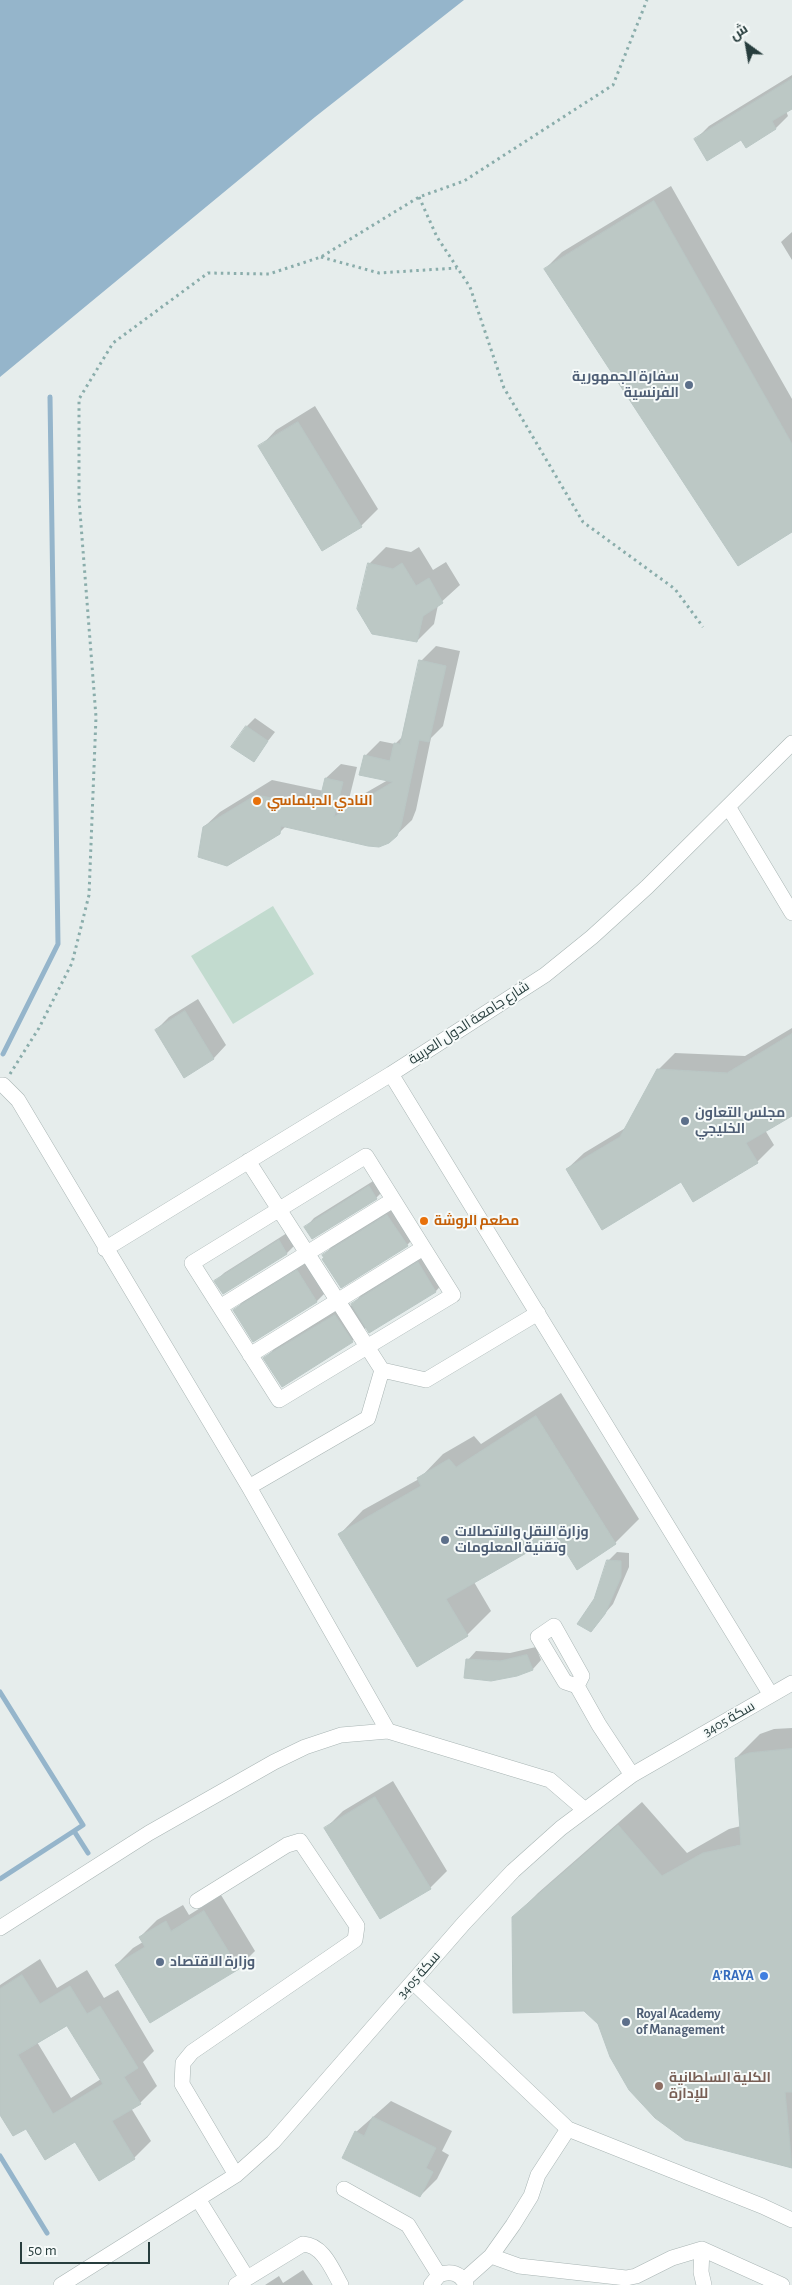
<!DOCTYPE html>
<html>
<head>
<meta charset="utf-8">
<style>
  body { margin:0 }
  #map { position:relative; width:792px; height:2285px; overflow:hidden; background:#e6edec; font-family:"Alegreya Sans",Cairo,sans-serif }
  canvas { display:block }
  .north { position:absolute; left:722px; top:20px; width:50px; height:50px; -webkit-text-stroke:4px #f6faf9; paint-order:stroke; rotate:328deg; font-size:14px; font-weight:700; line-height:20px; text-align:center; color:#273d3d }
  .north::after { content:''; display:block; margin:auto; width:18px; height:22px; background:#273d3d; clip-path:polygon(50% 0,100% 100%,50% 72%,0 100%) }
  .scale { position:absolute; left:20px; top:2242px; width:130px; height:22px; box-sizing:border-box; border:2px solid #273d3d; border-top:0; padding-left:6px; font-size:15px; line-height:18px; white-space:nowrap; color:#273d3d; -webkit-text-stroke:4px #f6faf9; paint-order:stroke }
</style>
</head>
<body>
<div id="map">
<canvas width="792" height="2285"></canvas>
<div class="north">ش</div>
<div class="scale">50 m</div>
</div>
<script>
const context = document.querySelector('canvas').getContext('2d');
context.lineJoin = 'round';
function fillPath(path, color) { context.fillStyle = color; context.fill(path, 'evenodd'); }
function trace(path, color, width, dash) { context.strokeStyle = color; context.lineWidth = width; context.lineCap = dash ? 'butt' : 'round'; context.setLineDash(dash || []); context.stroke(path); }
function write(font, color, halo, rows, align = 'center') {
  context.font = font + ' "Alegreya Sans",Cairo,sans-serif'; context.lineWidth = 4; context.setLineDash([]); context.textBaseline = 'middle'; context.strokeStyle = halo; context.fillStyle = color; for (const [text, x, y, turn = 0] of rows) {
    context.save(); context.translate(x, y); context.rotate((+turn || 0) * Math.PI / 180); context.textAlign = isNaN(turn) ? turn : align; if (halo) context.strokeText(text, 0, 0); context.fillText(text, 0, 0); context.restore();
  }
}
fillPath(new Path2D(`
  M273,906L314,974L233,1024L191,956Z`), '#c2dbcf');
fillPath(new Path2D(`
  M0,0H464L315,117L0,377Z`), '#95b5cb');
fillPath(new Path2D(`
  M792,75V107L786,111L788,116L776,128L741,138L696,139L709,126Z
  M671,186L792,399V530L545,269L562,252Z
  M792,232V260L781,242Z
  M315,406L378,509L361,526L260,447L276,430Z
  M386,547L411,552L419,547L433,570L446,562L460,585L438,605L434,624L417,641L369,564Z
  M436,646L460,651L443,726L431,738L416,810L412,820L389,842L286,826L279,833L204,827L220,812L272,780L324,791L326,778L341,764L357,767L348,803L388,780L365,756L380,741L395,744L404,735L421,661Z
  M255,718L275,732L253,760L247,726Z
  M198,999L226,1045L214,1058L184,1076L156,1030L169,1017Z
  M792,1028V1115L765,1130L774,1145L757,1162L681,1181L567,1169L584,1153L627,1127L658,1070L675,1053L745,1056Z
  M378,1178L385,1189L376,1198L312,1237L306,1227L314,1218Z
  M400,1203L420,1232L407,1245L325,1258L324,1255L336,1242Z
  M287,1233L295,1245L287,1253L216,1281L224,1273Z
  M431,1250L448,1278L436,1291L370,1331L367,1327L352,1341L265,1358L278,1345L349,1303L351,1306L365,1291Z
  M310,1258L330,1288L317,1301L254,1340L235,1310L247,1297Z
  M561,1393L639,1519L615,1543L557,1534L474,1582L491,1611L467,1635L339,1535L363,1510L419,1479L443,1454L474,1436L481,1444Z
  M617,1552L629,1553V1567L613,1604L590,1631L595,1600L608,1561Z
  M536,1647L541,1660L533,1669L491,1680L468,1660L476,1651L510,1653Z
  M792,1728V2166L686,2139L599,2023L513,1918L538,1893L642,1802L687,1853L729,1829L741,1826L736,1758L760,1734L774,1729Z
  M393,1781L447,1871L430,1888L326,1828L343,1811Z
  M221,1895L255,1951L238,1968L116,1965L133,1948L143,1942L140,1937L157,1920L183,1905L189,1915Z
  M40,1959L57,1988L87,1970L104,1998L118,1990L154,2051L143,2062L157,2086L140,2103L131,2108L151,2141L134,2158L27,2127L0,2113V1985ZM68,2024L101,2079L71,2098L37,2042Z
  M391,2101L452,2131L442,2151L449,2155L437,2179L420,2196L356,2132Z
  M303,2270L313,2285H265L279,2276L283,2283Z`), '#0003');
trace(new Path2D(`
  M3,1054L58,944L50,397
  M0,1692L83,1825L74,1831L88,1853
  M0,1879L74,1831
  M0,2156L47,2233`), '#95b5cb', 5);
const building = new Path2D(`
  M792,79V109L772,121L776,129L746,148L741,140L707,161L694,139Z
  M654,201L792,444V532L738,566L544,269Z
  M298,422L362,527L322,551L258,446Z
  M368,563L393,569L402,563L416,586L429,578L443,603L423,616L417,642L372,634L357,609Z
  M419,660L446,666L429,742L419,740L401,826L397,836L389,843L379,847L368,846L281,826L280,834L227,866L198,857L203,827L256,795L318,807L325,778L343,782L334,817L393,782L359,775L364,755L390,761L394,743L400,744Z
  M246,726L268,741L254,762L231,747Z
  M185,1011L214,1059L184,1078L155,1030Z
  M792,1034V1116L746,1143L758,1163L693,1202L681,1182L602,1230L566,1169L620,1137L657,1069L727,1073Z
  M369,1186L377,1199L312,1239L304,1227Z
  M387,1215L408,1246L341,1288L322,1259L324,1258L322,1255Z
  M279,1240L287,1254L223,1294L214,1281Z
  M418,1262L436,1292L369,1333L351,1304Z
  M297,1270L317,1302L253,1342L233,1310Z
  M335,1315L353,1342L282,1387L263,1358Z
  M536,1416L616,1544L577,1570L556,1536L446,1599L468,1636L417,1667L338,1534L421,1486L417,1478L449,1459L456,1467Z
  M607,1560L621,1561V1577L605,1614L591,1632L577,1624L594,1599Z
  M527,1655L533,1670L517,1676L491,1681L464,1678L466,1659L500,1661Z
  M792,1749V2092H785L792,2168L685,2140L655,2118L629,2090L610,2057L598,2024L584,2011L513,2013L512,1917L618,1825L662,1876L703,1853L741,1845L735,1758L749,1753Z
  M375,1797L431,1889L380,1919L324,1828Z
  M204,1911L239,1969L150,2023L115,1965L145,1947L139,1937L166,1921L171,1931Z
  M22,1975L40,2004L70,1986L87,2014L100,2006L138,2068L124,2077L141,2104L112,2121L135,2159L99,2181L75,2142L45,2160L26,2129L13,2136L0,2115V1989ZM67,2026L103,2084L53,2114L18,2055Z
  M373,2117L436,2148L426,2168L433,2172L420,2197L342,2158L355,2131L364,2136Z`);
fillPath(building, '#bcc8c5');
trace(building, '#b9c6c4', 1);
const minor = new Path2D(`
  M729,808L792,913
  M391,1074L771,1695
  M0,1085H3L18,1100L249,1487L388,1731L550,1780L585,1810
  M366,1156L453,1295L279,1400L192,1263Z
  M248,1161L382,1370L426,1380L538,1313
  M105,1249L391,1074L545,975L592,937L647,887L792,743
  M220,1307L393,1200
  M250,1355L423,1248
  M249,1487L368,1418L382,1370
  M577,1686L565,1682L538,1637L554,1626L582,1676L577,1686L599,1725L632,1775
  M197,1901L287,1845L300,1841L357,1926L355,1940L192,2052L183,2063L182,2084L236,2175
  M0,1928L149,1833L274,1762L305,1747L341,1735L388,1731
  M413,1982L568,2129L762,2206L792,2220
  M344,2189L408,2225L439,2275
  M198,2199L247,2278
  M702,2249L701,2272L704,2285
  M491,2256L519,2266L626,2278L636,2276L672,2258L702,2249L782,2285
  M464,2280L491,2256L513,2225L531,2196L538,2175L568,2129
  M61,2285L236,2175L273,2142L464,1923L513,1871L561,1828L632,1775L792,1683
  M236,2285L303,2244C323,2245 332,2269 341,2285
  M431,2285L439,2275C450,2270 461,2273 466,2285`);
trace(minor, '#a9b5b4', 16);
trace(new Path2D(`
  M419,197L437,237L470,287L504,388L583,522L675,589L703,627
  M321,257L379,273L457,268
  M10,1074L39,1028L72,963L89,895L96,717L79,499V399L113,343L208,273L269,274L321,257L419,197L464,181L613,85L647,0`), '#8aadab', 3, [2.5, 4]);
trace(minor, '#fff', 15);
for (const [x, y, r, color] of [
  [689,385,5,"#5c6f8a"],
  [257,801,5,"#e8710a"],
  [685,1121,5,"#5c6f8a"],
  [424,1221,5,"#e8710a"],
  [445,1540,5,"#5c6f8a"],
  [160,1962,5,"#5c6f8a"],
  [764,1976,5,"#3f7fe0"],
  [626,2022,5,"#5c6f8a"],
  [659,2086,5,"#8d6e63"]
]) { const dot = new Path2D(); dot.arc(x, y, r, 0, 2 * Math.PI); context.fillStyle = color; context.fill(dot); trace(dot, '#f6faf9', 2); }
write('bold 14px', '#4e5e75', '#f6faf9', [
  ["سفارة الجمهورية",679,377,"right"],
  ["الفرنسية",679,393,"right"],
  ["مجلس التعاون",695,1113],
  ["الخليجي",695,1129],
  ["وزارة النقل والاتصالات",455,1532],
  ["وتقنية المعلومات",455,1548],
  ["وزارة الاقتصاد",170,1962],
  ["Royal Academy",636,2014],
  ["of Management",636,2030]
], 'left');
write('bold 14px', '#c56008', '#f6faf9', [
  ["النادي الدبلماسي",267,801],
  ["مطعم الروشة",434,1221]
], 'left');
write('14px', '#273d3d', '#f6faf9', [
  ["شارع جامعة الدول العربية",469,1023,-33],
  ["سكة 3405",729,1719,-30],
  ["سكة 3405",419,1975,-49]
]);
write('bold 14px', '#366cbe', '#f6faf9', [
  ["A’RAYA",754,1976]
], 'right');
write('bold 14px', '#785e54', '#f6faf9', [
  ["الكلية السلطانية",669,2078],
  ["للإدارة",669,2094]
], 'left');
</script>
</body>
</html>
